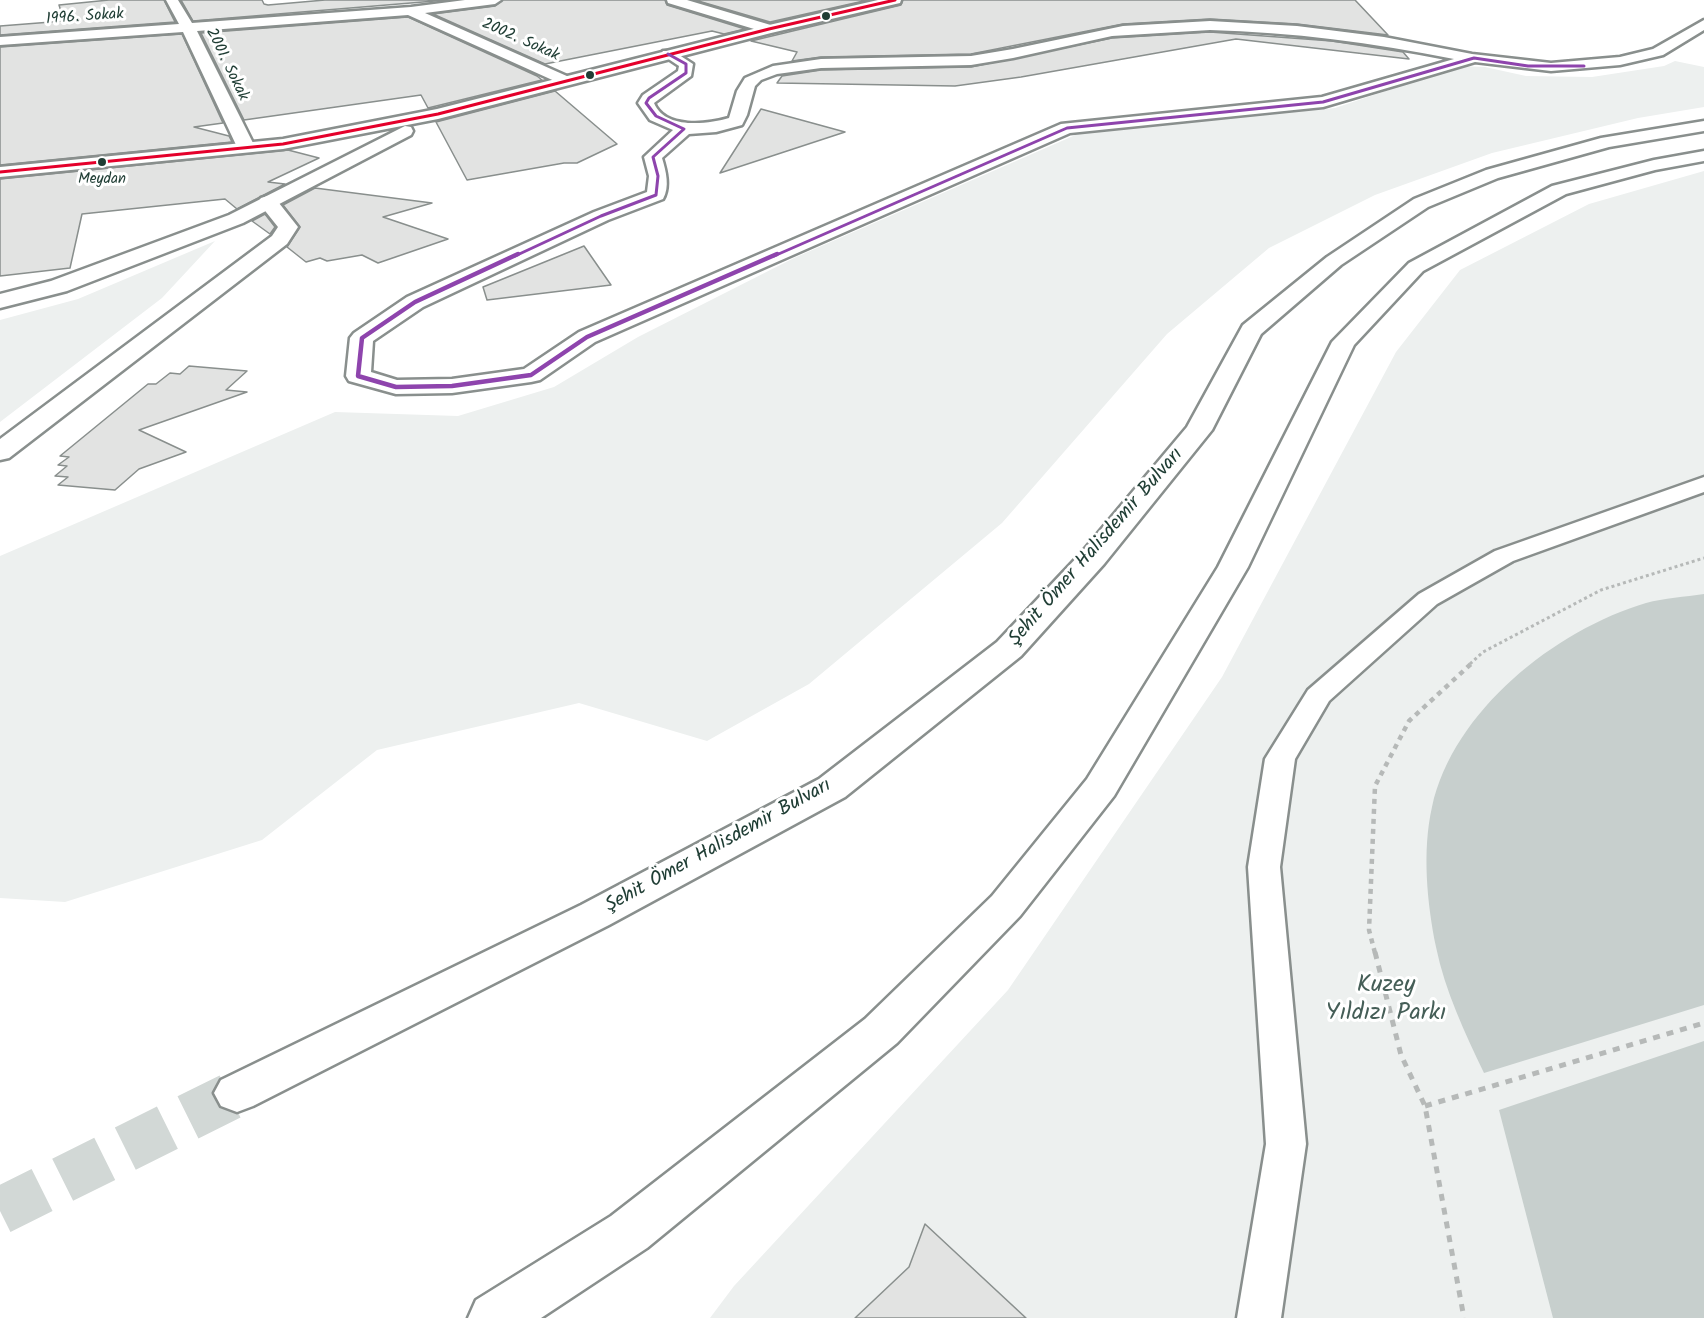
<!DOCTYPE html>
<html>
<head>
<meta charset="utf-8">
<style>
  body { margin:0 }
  canvas { display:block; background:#fff }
</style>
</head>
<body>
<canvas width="1704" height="1318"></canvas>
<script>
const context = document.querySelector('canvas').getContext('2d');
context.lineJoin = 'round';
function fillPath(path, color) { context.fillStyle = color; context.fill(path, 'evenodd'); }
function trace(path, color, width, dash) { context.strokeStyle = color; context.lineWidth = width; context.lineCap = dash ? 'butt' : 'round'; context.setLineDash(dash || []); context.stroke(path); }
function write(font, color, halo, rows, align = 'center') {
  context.font = font + ' Kalam,sans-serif'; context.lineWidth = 6; context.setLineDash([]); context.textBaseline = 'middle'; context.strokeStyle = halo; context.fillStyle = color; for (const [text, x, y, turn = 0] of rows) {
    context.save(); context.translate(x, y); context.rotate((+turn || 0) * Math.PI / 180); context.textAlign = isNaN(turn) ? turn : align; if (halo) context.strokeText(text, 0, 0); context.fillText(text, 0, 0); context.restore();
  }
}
fillPath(new Path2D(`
  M1675,61L1704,67V107L1638,118L1492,153L1375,195L1269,248L1167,334L1002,523L809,684L707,741L579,703L377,750L262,840L65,902L0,898V556L335,412L458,416L554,387L638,337L794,258L1080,133L1335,108L1460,66L1485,67L1526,76L1592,77L1664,66Z
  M1704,171V1318H710L734,1286L1008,990L1222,677L1396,352L1460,270L1589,204Z
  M215,241L162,298L0,422V320L78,299Z`), '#edf0ef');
fillPath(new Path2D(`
  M1704,594V1005L1484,1073C1465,1033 1445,991 1436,947C1427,903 1422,851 1432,807C1453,711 1555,630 1646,603C1664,598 1685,597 1704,594Z
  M1704,1041V1318H1553L1499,1110Z`), '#c7cfcd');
const building = new Path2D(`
  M109,0H164L175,22L0,35V26L64,21L59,5Z
  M181,0H262L264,4L268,5L325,0H447L193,21Z
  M503,0H665L667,5L745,29L724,34L712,31L545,64L433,14L495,6Z
  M695,0H868L770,22Z
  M903,0H1355L1388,35L1297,24L1210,19L1123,24L971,54L821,57L792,61L797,52L751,41L901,5Z
  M408,17L537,76L542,80L428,108L421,95L244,120L201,33Z
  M1210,32L1332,41L1403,52L1409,59L1236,39L1021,77L955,86L777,83L782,76L821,70L971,67L1112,38Z
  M182,34L223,123L194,127L229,136L232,142L0,165V47Z
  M555,91L617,144L577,163H564L467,180L436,122Z
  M761,109L845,132L720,173Z
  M288,150L319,158L268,182L285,184L237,209L225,199L82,214L70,268L0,276V179Z
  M315,188L432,203L383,217L448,239L378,263L362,255L327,261L320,258L306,262L287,247L300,227L283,205Z
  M265,214L275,227L270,234L252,221Z
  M584,246L611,285L487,300L483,287Z
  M189,366L247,371L226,390L247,392L139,430L186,452L139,469L115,490L58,485L68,477L55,476L67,466L58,465L69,457L60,456L148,384H156L170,373L180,374Z
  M925,1224L1026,1318H855L909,1267Z`);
fillPath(building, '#e2e3e2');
trace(building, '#898f8d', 1.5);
trace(new Path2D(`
  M0,1211L237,1093`), '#d2d8d6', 47, [47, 23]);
const service = new Path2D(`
  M1704,477V492L1513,561L1437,604L1329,701L1295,759L1280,867L1306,1144L1281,1318H1237L1266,1144L1248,867L1265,759L1308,690L1419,594L1495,551Z`);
const minor = new Path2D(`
  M166,0H178L192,23L411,7L465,0H501L495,4L425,13L569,77L572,80L564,85L559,83L408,15L197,31L255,147L252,151H240L237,147L183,32L0,45V37L179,24Z
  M667,0H687L774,26L776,29L769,33L764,32L668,3Z
  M1704,20V30L1663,55L1620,65L1551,71L1475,62L1323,107L1070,133L595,342L540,380L531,382L452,393L396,394L349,381L346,376L350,338L354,333L407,297L594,212L647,192L649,176L644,157L673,130L650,120L638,103L643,95L678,71L679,66L661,54L663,51H673L693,64L691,76L654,103C665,130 708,124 729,118L737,91L745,78L773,66L821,59L971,56L1013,49L1123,26L1210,21L1297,26L1384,37L1472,54L1551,63L1620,57L1653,49ZM1210,30C1292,32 1373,43 1454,59L1322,97L1061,124L579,332L524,369L452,379L397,380L371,372L373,341L423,307L608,220L663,199C670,187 666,171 662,158L689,134L716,132L742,125L747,115L755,86L761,80L777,74L821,68L971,65L1013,58L1112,36Z
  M268,196L275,198L298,227L287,244L9,458L0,460V439L272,236L278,227L258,202L261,198Z`);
const tertiary = new Path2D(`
  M878,0H901L900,3L771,33L438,119L283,149L0,177V167L283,139L437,109L769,25Z
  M405,126L411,127L413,131L411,135L243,223L67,291L0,308V294L51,281L229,215Z`);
const trunk = new Path2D(`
  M1704,121V131L1609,147L1498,178L1428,207L1341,265L1261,334L1212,430L1104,564L1021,656L845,797L609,925L253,1106L237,1112L221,1106L214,1093L221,1080L581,905L819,779L997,642L1082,552L1187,427L1243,325L1327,257L1414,199L1486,170L1601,138Z
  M1704,151V161L1655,170L1566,194L1423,271L1354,345L1248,567L1114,796L1020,916L897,1043L647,1248L541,1318H468L476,1300L611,1216L865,1019L992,896L1087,779L1218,567L1332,342L1409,263L1552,186L1654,160Z`);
trace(service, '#898f8d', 5);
trace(minor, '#898f8d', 5);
trace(tertiary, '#898f8d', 5);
trace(trunk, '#898f8d', 5);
trace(new Path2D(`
  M1470,664L1483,652L1601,590L1704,558`), '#b6b9b8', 3, [3, 3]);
trace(new Path2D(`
  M1375,953L1369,930L1375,786L1409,721L1472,663`), '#b6b9b8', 4.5, [5, 5]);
trace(new Path2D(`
  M1375,952L1401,1055L1425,1106L1464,1318
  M1425,1106L1704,1023`), '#b6b9b8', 5, [7, 7]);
fillPath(service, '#fff');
fillPath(minor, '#fff');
fillPath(tertiary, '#fff');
fillPath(trunk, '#fff');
trace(new Path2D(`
  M0,172L283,144L438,114L769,29L895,0`), '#e4002b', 3);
trace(new Path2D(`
  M515,256L601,216L656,195L658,176L653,157L684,129L656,116L646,103L649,98L686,73V64L668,54
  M774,256L1067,128L1323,102L1474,58L1528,66H1584`), '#8e44ad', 3);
trace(new Path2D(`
  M518,254L415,302L362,338L358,376L396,387L452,386L531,375L587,337L777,254`), '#8e44ad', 4.5);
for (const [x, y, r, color] of [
  [826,16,5,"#1f3d34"],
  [590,75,5,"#1f3d34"],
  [102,162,5,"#1f3d34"]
]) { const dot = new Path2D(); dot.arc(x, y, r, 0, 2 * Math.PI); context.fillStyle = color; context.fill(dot); trace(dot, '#fff', 2); }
write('15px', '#1f3d34', '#fff', [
  ["Meydan",102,180]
]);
write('16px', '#1f3d34', '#fff', [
  ["1996. Sokak",85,18,-4],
  ["2002. Sokak",520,41,24],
  ["2001. Sokak",226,65,64]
]);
write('20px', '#1f3d34', '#fff', [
  ["Şehit Ömer Halisdemir Bulvarı",1097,548,-49],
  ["Şehit Ömer Halisdemir Bulvarı",719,847,-29]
]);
write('24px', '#455e57', '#fff', [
  ["Kuzey",1386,987],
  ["Yıldızı Parkı",1386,1015]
]);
</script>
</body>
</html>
